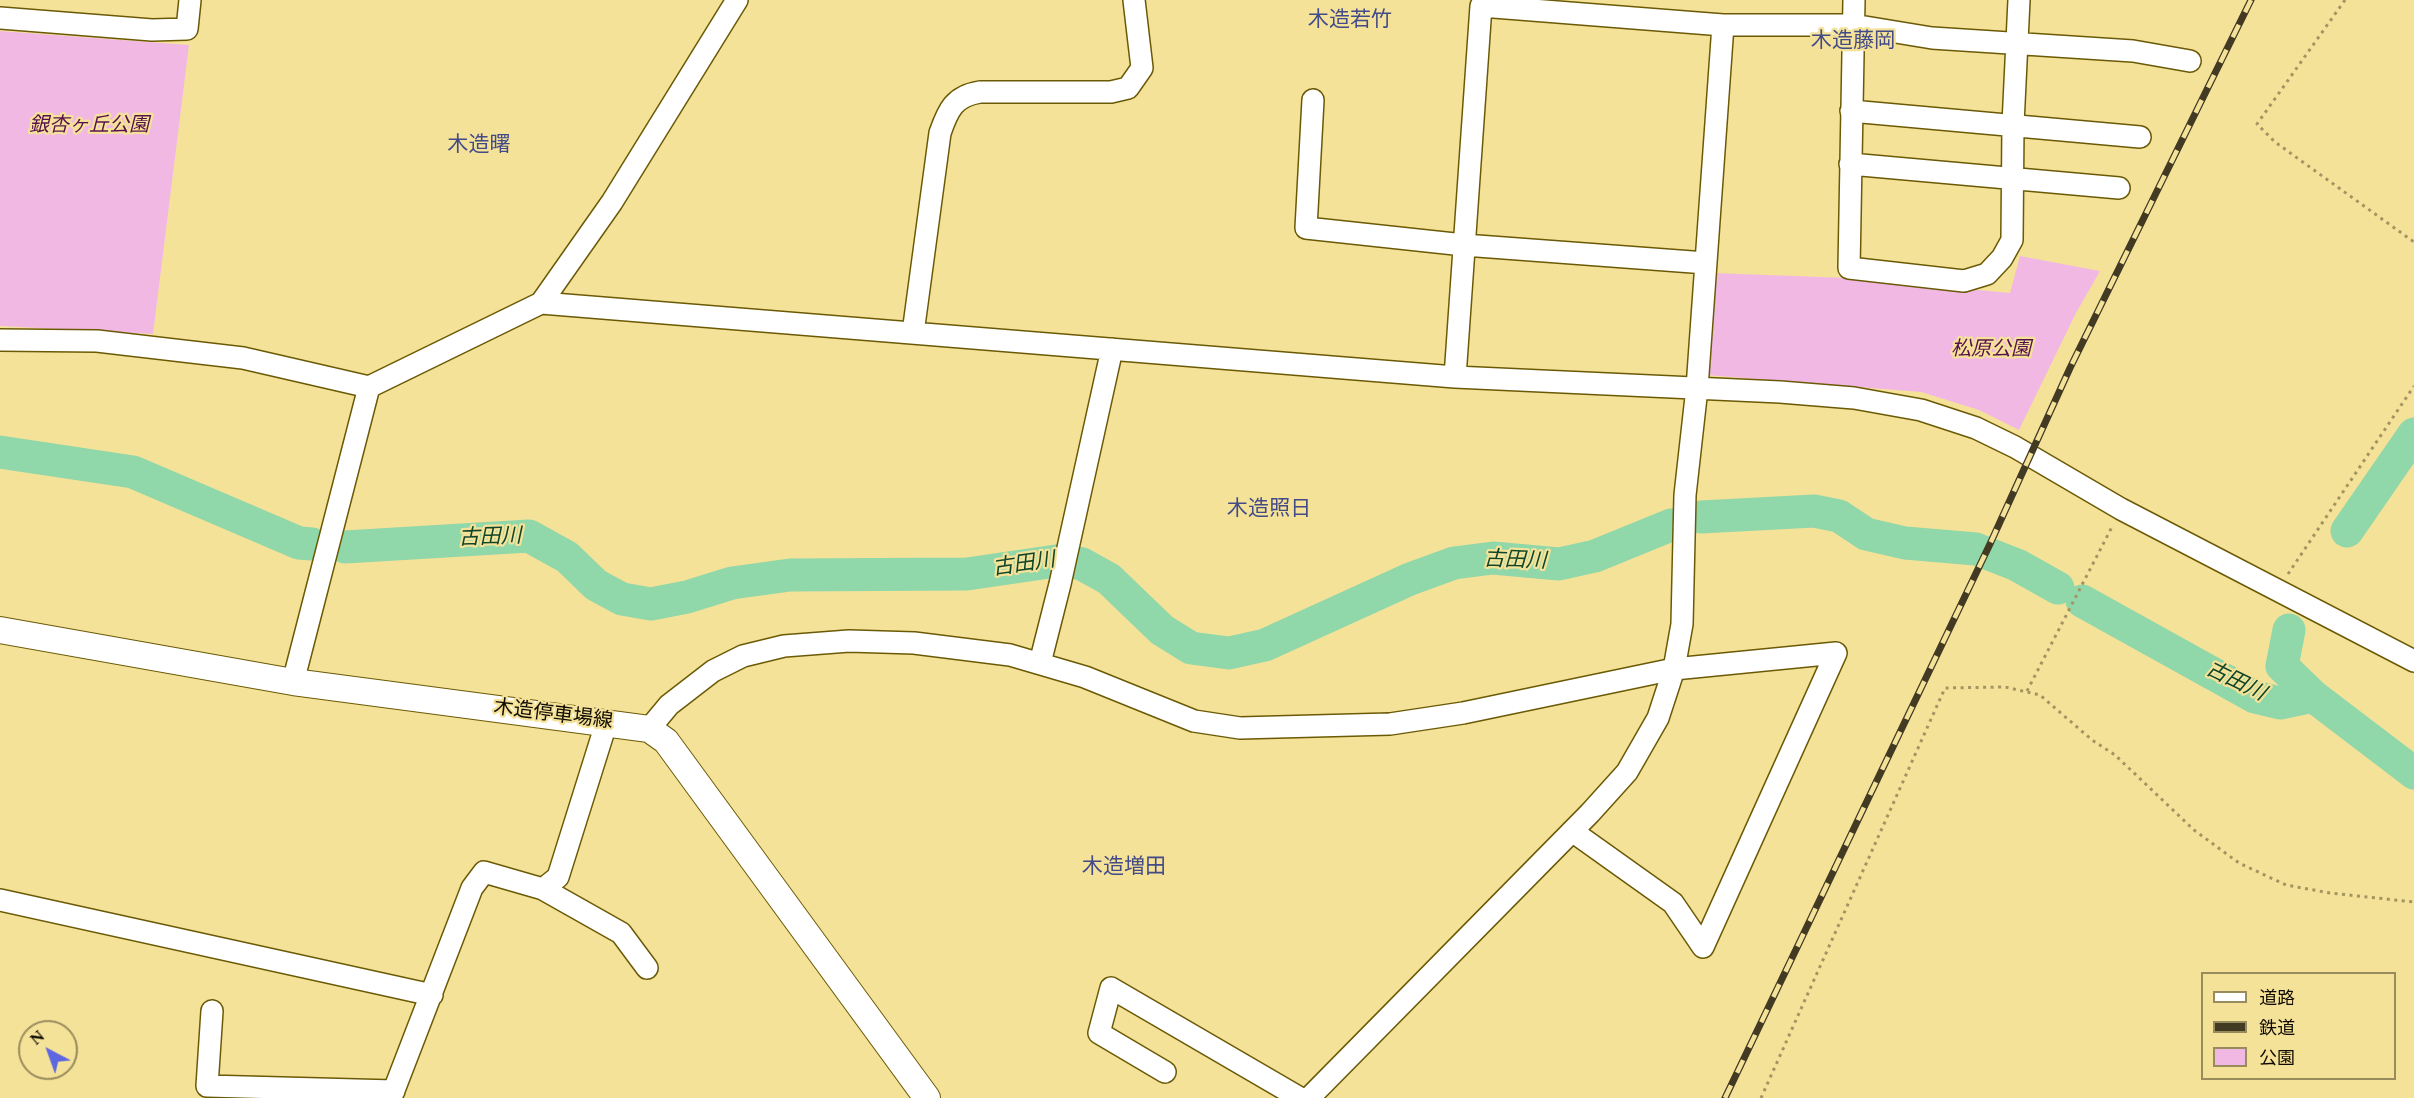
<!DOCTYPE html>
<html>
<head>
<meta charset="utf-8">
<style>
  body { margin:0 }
  #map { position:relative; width:2414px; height:1098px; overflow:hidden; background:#f5e299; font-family:Spectral,"Noto Sans JP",serif }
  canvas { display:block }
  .legend { position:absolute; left:2201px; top:972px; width:195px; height:108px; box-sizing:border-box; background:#f5e299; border:2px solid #998c5c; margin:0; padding:8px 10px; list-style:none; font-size:18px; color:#100b00 }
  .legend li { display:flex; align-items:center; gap:12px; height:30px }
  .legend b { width:30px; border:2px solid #998c5c }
  .north { position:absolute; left:18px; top:1020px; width:60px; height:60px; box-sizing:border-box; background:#f5e299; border:2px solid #998c5c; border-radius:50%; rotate:319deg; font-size:16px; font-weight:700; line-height:24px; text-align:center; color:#100b00 }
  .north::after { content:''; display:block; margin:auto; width:21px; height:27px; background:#5d67df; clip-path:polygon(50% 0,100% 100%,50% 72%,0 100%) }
</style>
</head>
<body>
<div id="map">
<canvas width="2414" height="1098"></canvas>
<ul class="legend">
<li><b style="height:8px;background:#fff"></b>道路</li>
<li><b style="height:8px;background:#423a22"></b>鉄道</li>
<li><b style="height:16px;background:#f2b8e4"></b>公園</li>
</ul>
<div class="north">N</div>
</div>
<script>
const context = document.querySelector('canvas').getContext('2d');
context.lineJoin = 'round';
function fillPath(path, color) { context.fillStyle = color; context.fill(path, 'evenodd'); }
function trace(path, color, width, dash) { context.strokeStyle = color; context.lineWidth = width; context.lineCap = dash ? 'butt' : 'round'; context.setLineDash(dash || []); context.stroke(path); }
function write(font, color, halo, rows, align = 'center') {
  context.font = font + ' Spectral,"Noto Sans JP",serif'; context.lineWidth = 4.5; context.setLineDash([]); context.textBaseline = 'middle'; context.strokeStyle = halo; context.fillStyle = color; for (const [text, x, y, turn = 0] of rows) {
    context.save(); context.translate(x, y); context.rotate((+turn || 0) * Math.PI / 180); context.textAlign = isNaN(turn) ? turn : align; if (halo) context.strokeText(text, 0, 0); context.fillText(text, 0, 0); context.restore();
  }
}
fillPath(new Path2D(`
  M0,31L189,45L153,334L0,326Z
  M2020,256L2100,271L2076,313L2019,430L1979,410L1921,392L1706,375L1714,273L1847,278L2010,293Z`), '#f2b8e4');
trace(new Path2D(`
  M0,452L133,472L299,543L312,544
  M1701,517L1814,511L1839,516L1866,534L1905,543L1976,549L2017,565L2058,588
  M2347,531L2414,434
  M345,547L529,536L567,557L596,585L622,599L651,604L687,597L732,583L790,575L967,574L1063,560L1082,564L1109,579L1162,630L1191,648L1229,653L1265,645L1410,579L1454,563L1493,558L1559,564L1595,556L1671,525
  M2082,601L2255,697L2280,703L2313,696
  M2289,630L2282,666L2313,696L2414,773`), '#90d7a9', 33);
const minor = new Path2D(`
  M1854,0L1849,268L1964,281L1987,274L2002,258L2012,240L2013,124L2019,0
  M0,18L152,30L187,29L190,0
  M1313,100L1306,228L1464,245L1706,263
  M1851,111L2140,137
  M1850,164L2119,188
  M541,303L1455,377L1780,392L1854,398L1921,410L1976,428L2015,447L2121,509L2414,661
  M913,333L940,133C948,110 954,96 980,92H1111L1128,88L1142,68L1134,0
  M0,340L97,341L243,358L369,387L541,303L612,202L737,0
  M1455,377L1481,6L1723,25H1853L1932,38L2133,51L2190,61
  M1040,663L1060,584L1112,349
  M293,682L369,387
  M649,729L669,705L713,671L743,656L784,646L849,641L914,643L1010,655L1085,677L1194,721L1240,728L1390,724L1463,713L1674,669L1836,653L1703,947L1673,903L1572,831
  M543,889L621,933L647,968
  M0,900L432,995
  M212,1011L207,1086L394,1091
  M1165,1072L1099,1033L1111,988L1300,1098
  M391,1098L472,888L484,872L543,889L558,877L606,724
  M1309,1098L1590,813L1627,772L1658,718L1674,669L1682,624L1685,495L1697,388L1723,25`);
const major = new Path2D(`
  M0,630L293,682L649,729L666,741L927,1098`);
trace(minor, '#6b5a05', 24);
trace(major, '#6b5a05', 28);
trace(new Path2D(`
  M2345,0L2257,124L2275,142L2414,242
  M2288,574L2414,386
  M2027,691L2113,525
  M1761,1098L1945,688L2005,687L2040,695L2092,740L2115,755L2194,830L2239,863L2286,885L2330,893L2414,902`), '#a39562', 3, [3, 4.5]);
trace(minor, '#fff', 21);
trace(major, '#fff', 26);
const rail = new Path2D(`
  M1725,1098L1990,544L2070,368L2251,0`);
trace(rail, '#423a22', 7);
trace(rail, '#f5e299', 4.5, [14]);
write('italic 20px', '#580f4d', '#f5e299', [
  ["銀杏ヶ丘公園",89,127],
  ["松原公園",1991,351]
]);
write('20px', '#100b00', '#f5e299', [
  ["木造停車場線",553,716,7]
]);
write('21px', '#424b88', '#f5e299', [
  ["木造若竹",1350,22],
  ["木造藤岡",1853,43],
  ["木造曙",479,147],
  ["木造照日",1269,511],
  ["木造増田",1124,869]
]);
write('italic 21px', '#0f4629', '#f5e299', [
  ["古田川",490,539,-2],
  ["古田川",1515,562,2],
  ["古田川",1024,566,-8],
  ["古田川",2235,683,26]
]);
</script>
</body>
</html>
